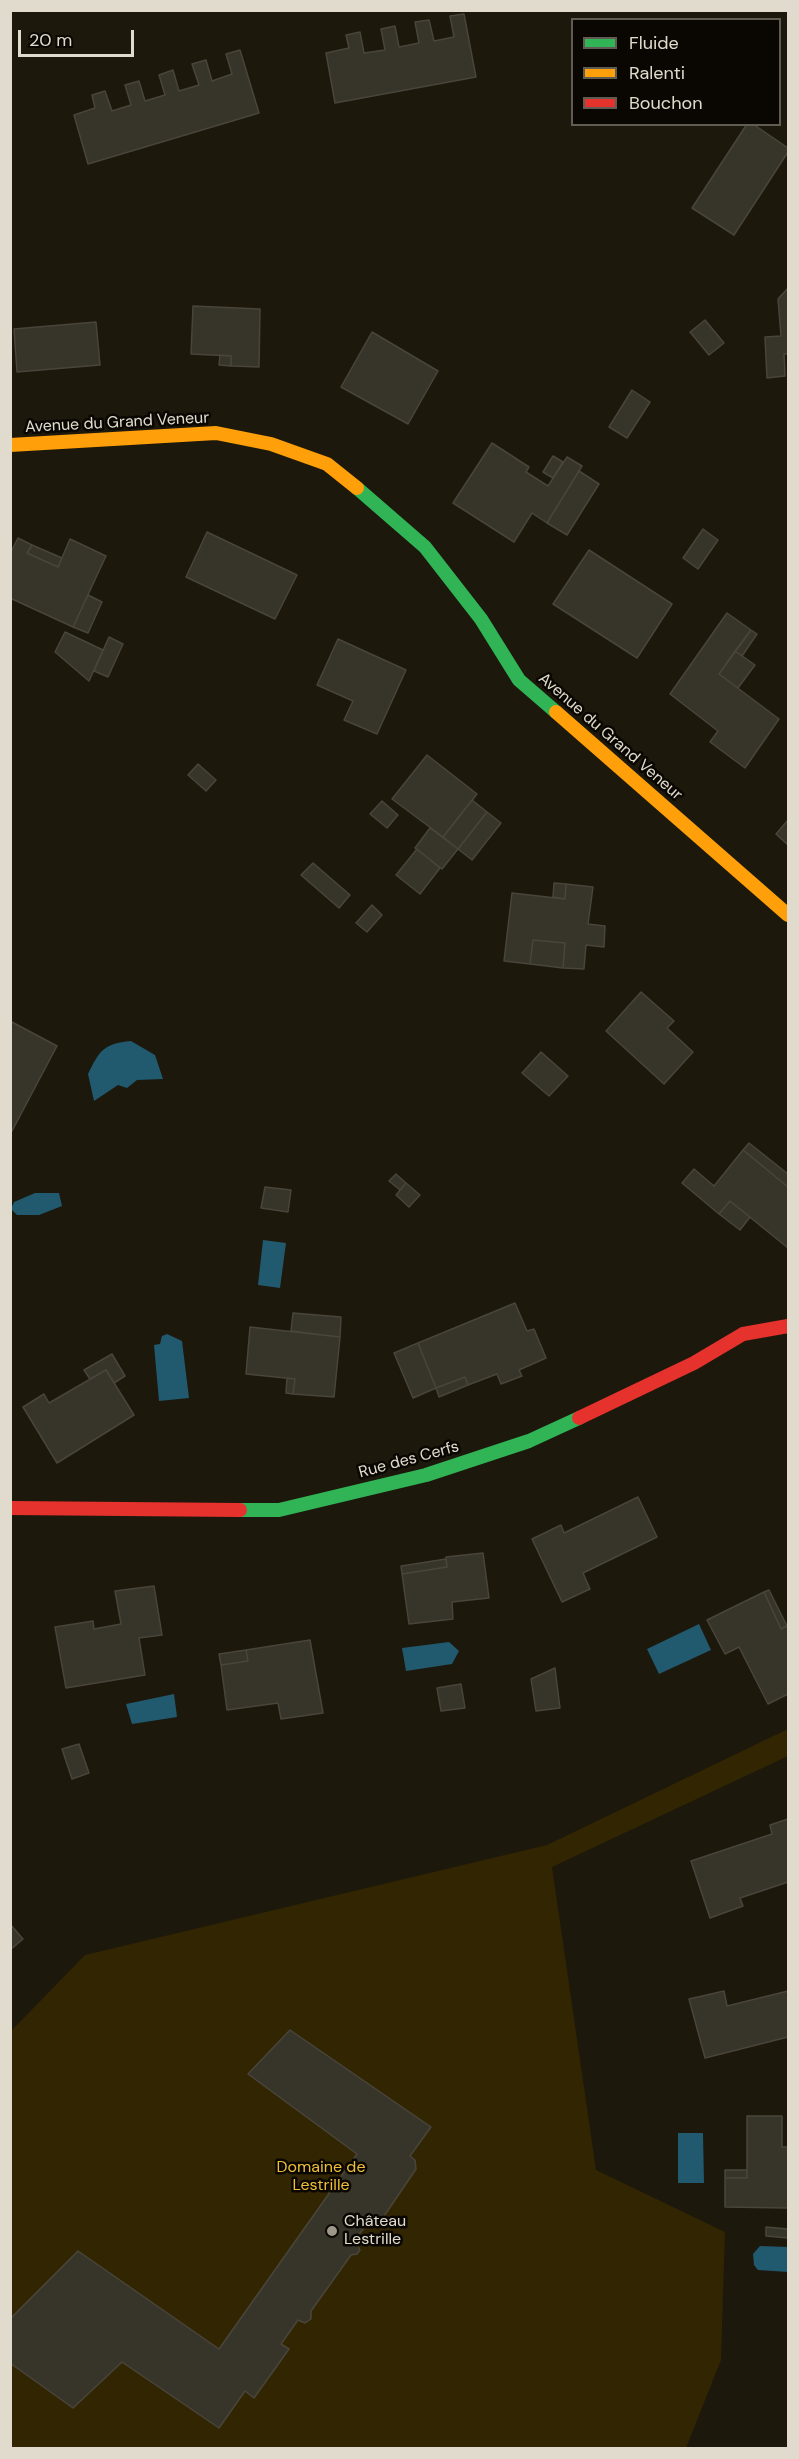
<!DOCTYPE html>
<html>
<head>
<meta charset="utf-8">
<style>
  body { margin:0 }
  #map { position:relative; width:799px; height:2459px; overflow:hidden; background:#1d180c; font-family:"DM Sans",sans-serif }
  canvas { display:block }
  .frame { position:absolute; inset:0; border:12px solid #e0dbcd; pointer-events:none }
  .legend { position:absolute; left:571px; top:18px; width:210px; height:108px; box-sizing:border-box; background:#0a0702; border:2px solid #605c53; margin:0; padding:8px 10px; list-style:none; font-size:18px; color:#e0dbcd }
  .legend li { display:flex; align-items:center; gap:12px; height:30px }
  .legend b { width:30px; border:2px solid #605c53 }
  .scale { position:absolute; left:18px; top:30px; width:116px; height:27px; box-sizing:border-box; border:3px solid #e0dbcd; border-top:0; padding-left:8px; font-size:18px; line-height:21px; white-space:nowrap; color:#e0dbcd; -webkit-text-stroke:4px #0a0702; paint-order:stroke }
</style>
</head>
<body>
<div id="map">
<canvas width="799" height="2459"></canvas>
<div class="frame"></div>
<ul class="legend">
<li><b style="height:8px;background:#30b455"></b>Fluide</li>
<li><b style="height:8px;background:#ff9f0a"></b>Ralenti</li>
<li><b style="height:8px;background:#e5322d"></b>Bouchon</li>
</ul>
<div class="scale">20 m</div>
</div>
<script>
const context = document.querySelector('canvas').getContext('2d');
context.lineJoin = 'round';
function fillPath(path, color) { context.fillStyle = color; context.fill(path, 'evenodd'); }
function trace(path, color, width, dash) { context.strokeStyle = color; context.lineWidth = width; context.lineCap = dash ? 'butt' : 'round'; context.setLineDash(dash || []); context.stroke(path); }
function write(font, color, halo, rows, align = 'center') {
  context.font = font + ' "DM Sans",sans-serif'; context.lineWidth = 5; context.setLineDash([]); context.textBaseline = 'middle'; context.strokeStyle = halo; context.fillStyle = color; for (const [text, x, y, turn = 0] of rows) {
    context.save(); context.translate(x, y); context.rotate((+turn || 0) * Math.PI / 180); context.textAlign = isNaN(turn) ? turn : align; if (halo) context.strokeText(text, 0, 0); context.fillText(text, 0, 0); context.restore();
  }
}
fillPath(new Path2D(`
  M788,1729V1756L552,1867L596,2170L725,2232L721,2360L686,2448H11V2031L85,1955L547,1845Z`), '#312502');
fillPath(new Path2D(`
  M131,1041L155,1055L163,1079L137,1080L127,1088L118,1085L94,1101L88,1074C100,1050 103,1044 131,1041Z
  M35,1193H59L62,1206L39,1215H17L11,1209L14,1202Z
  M263,1240L286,1243L280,1288L258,1285Z
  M167,1334L182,1341L189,1398L159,1401L154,1345L160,1344L162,1336Z
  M699,1624L711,1650L659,1674L647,1649Z
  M449,1642L459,1651L452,1664L406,1671L402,1648Z
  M174,1694L177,1717L132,1724L126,1704Z
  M678,2133H703L704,2183H678Z
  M760,2246L788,2247V2272L758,2270L754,2265L753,2254Z`), '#21596e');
const building = new Path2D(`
  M464,14L476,77L335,103L326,53L349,48L346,35L360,32L364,53L385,50L381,29L395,26L399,47L419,43L415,22L429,20L434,41L454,37L450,16Z
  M240,50L259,113L88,164L74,115L95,108L92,95L105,91L112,111L131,105L125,85L139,81L145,101L165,95L159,75L173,70L179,91L199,85L192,64L206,60L212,81L232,74L226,54Z
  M747,124H753L788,148V152L734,235L692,208Z
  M788,288V354H784L785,376L767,378L765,337L781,336L778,299Z
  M193,306L260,309L259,367L231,366V356L191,354Z
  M705,320L724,343L709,355L690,332Z
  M96,322L100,365L17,372L14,329Z
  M372,332L438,371L408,424L341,387Z
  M220,355L231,356V366L219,365Z
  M632,390L650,402L627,438L609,427Z
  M492,443L529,467L526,472L548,486L567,457L582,466L547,523L532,513L514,542L453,503Z
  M553,456L563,462L553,478L543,472Z
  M579,471L599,484L567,535L547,523Z
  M703,529L718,540L698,569L683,558Z
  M207,532L297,575L275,619L186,577Z
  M18,538L32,545L27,553L58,567L70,539L106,556L73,627L10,598V554Z
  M32,545L62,558L58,567L27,553Z
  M589,550L672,604L637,658L553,604Z
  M88,595L102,602L88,633L73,627Z
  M727,613L751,630L719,674L779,719L745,768L710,742L718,731L670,694Z
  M751,630L757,634L742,656L735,651Z
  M65,632L103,650L89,681L55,652Z
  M109,637L123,644L108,677L94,671Z
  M338,639L406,670L377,734L344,720L353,701L317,685Z
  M735,651L755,665L738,688L719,674Z
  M427,755L477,794L443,837L392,799Z
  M198,764L216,780L206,791L188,775Z
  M472,800L487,812L458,849L443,837Z
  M382,801L398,815L387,828L370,814Z
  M487,812L501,823L472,860L458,849Z
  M788,820V845L776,834Z
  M430,828L458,849L442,869L415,848Z
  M417,849L440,868L420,894L396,875Z
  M313,863L350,895L339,908L301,875Z
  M554,883L566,884L565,899L553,897Z
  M566,884L593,887L588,924L605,926L604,947L586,945L584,969L563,968L565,943L533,940L530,964L504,961L512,893L565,899Z
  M372,905L382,915L367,932L356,923Z
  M533,940L565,943L563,968L530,964Z
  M641,992L674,1021L667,1028L693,1052L664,1084L606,1031Z
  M10,1021L57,1046L12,1131L10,1130Z
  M541,1052L568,1076L549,1096L522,1073Z
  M749,1143L788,1174V1187L743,1150Z
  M743,1150L788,1187V1248L730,1201L719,1214L682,1183L694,1169L714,1186Z
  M396,1174L406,1183L400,1190L389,1181Z
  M406,1183L420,1195L409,1207L396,1195Z
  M265,1187L291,1190L288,1212L261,1208Z
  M730,1201L750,1217L740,1230L719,1214Z
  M515,1303L527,1331L534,1329L546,1358L519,1370L522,1376L501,1384L497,1374L468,1385L465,1377L436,1388L418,1343Z
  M293,1313L341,1317L340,1337L291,1331Z
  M250,1327L340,1337L334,1397L293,1394L295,1379L246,1374Z
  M418,1343L436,1388L413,1398L394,1353Z
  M112,1354L125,1376L114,1383L106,1370L90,1379L84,1370Z
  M106,1370L134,1415L57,1463L23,1407L44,1394L49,1403Z
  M465,1377L468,1385L439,1397L436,1388Z
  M287,1378L295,1379L293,1394L286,1393Z
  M638,1497L657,1537L583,1573L590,1589L562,1602L532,1539L561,1525L564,1533Z
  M483,1553L489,1598L452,1602L453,1619L409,1624L402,1574L447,1567L446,1557Z
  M446,1559L447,1567L402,1574L401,1566Z
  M154,1586L162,1635L139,1638L145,1675L66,1688L55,1627L93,1621L94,1629L121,1624L115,1591Z
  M769,1590L787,1626L781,1629L764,1592Z
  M764,1592L781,1629L787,1626L788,1629V1694L768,1704L739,1647L725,1654L707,1620Z
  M310,1640L323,1713L281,1719L278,1703L227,1710L221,1665L248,1661L246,1650Z
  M246,1650L248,1661L221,1665L219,1654Z
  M555,1668L560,1708L536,1711L531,1679Z
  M461,1684L465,1708L441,1711L437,1688Z
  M79,1744L89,1773L72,1779L62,1749Z
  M788,1819V1882L740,1898L743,1906L710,1918L691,1861L772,1834L770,1825Z
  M10,1924L23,1939L10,1950Z
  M724,1991L727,2006L788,1991V2037L705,2058L689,1999Z
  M290,2030L431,2127L410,2156L415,2160L416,2169L380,2222L372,2217L355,2240L360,2250L357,2254L351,2255L311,2311V2319L305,2323L298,2320L281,2344L289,2349L254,2398L245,2391L219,2428L122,2362L73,2408L10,2363V2319L78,2251L219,2349L357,2154L248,2074Z
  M747,2116H782V2147H788V2208L725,2207V2178H747Z
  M725,2170H747V2178H725Z
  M766,2227L788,2229V2238L766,2236Z`);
fillPath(building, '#37342a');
trace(building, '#4a453b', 1.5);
trace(new Path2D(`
  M357,488L425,547L481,619L519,680L556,712
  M240,1510H279L426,1475L529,1441L579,1418`), '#30b455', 14);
trace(new Path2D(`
  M10,445L216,433L271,444L327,464L357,488
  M556,712L788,915`), '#ff9f0a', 14);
trace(new Path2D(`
  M579,1418L694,1363L743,1334L788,1326
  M10,1508L240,1510`), '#e5322d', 14);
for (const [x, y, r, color] of [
  [332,2231,6,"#9c9789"]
]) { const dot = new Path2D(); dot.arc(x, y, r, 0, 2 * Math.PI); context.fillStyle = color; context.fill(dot); trace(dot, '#0a0702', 2); }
write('16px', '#e0dbcd', '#0a0702', [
  ["Avenue du Grand Veneur",117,423,-3],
  ["Avenue du Grand Veneur",610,737,41],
  ["Rue des Cerfs",409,1460,-15]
]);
write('16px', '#efc035', '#0a0702', [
  ["Domaine de",321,2168],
  ["Lestrille",321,2186]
]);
write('16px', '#e0dbcd', '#0a0702', [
  ["Château",344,2222],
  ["Lestrille",344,2240]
], 'left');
</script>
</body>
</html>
